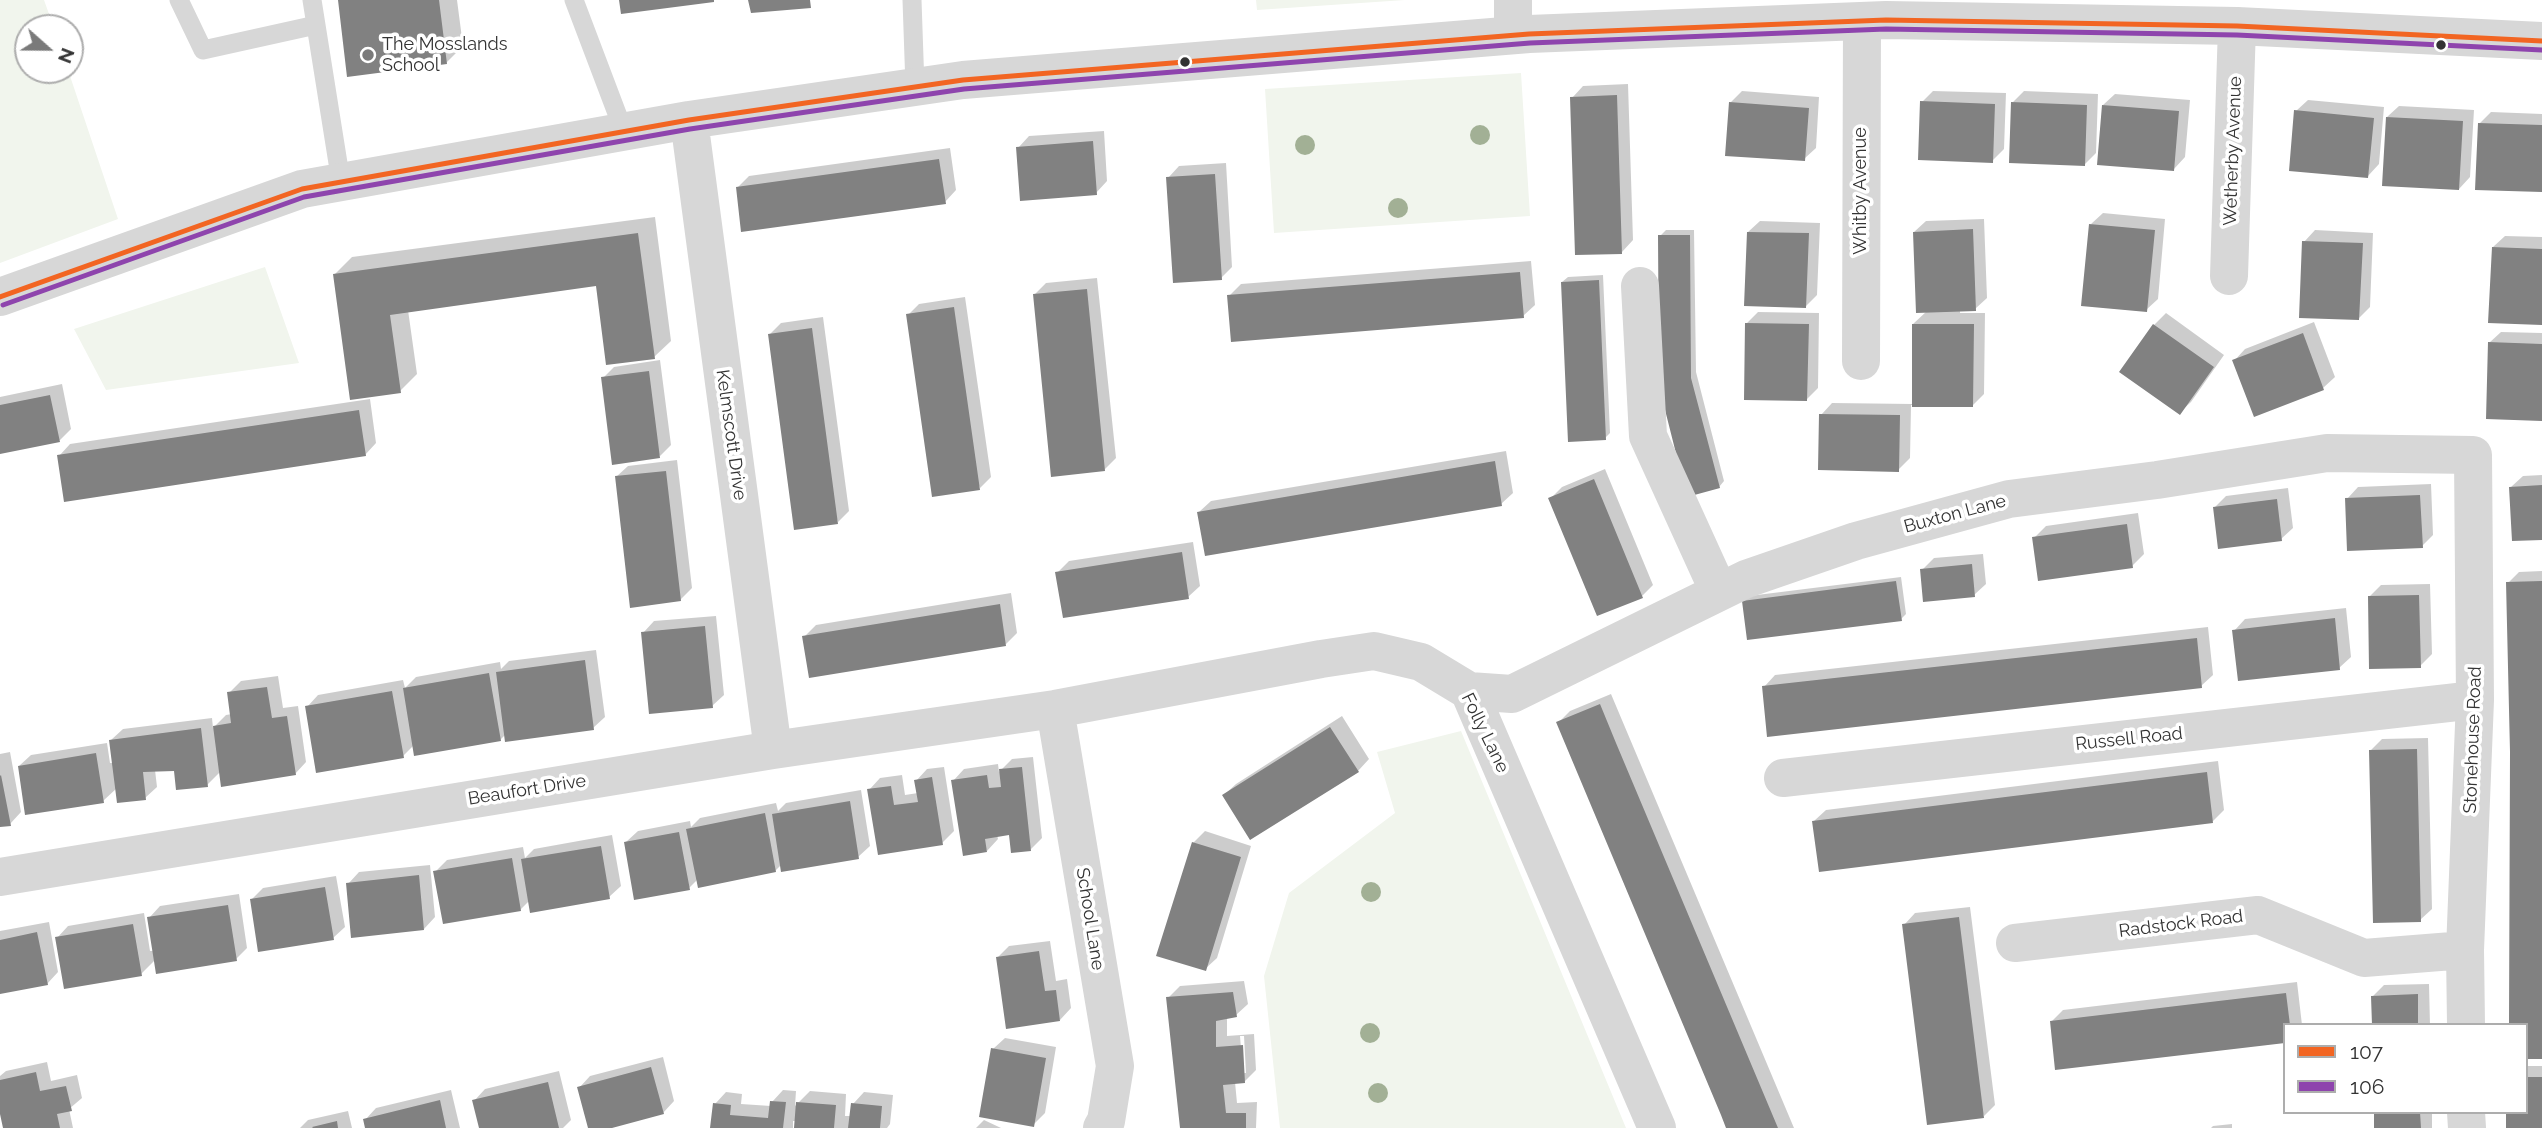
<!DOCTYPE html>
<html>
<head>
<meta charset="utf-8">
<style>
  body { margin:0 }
  #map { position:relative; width:2542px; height:1128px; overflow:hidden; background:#fff; font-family:Raleway,sans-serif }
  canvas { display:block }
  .legend { position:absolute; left:2283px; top:1023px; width:245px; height:91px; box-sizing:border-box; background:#fff; border:2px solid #adadad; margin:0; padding:9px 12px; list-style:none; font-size:21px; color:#333 }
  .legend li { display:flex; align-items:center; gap:14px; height:35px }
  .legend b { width:35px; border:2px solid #adadad }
  .north { position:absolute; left:14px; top:14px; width:70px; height:70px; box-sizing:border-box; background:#fff; border:2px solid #adadad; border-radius:50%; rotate:111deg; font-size:19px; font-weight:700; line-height:28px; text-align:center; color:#333 }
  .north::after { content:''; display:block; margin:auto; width:24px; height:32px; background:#7a7a7a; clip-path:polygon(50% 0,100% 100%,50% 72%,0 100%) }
</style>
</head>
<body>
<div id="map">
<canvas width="2542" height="1128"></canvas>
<ul class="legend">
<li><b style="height:9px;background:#f26522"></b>107</li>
<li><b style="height:9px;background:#8e44ad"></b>106</li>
</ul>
<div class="north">N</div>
</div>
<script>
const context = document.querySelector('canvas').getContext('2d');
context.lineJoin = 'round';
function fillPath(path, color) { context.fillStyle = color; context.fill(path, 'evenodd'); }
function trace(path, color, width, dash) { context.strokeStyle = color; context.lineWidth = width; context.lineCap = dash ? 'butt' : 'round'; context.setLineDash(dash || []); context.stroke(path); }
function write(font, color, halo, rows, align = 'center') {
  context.font = font + ' Raleway,sans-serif'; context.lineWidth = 7; context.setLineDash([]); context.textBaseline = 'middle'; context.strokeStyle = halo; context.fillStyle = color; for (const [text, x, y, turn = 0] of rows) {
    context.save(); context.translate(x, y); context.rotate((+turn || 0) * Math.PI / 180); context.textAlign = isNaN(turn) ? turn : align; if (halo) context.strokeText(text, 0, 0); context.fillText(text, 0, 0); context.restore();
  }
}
fillPath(new Path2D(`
  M0,0H44L54,28H28V70H68L118,219L0,263Z
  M1256,0H1405L1257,10Z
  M1521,73L1530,216L1274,233L1265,89Z
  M265,267L299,363L106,390L74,329Z
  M1461,731L1626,1128H1280L1264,976L1289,893L1395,813L1377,752Z`), '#f1f5ed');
fillPath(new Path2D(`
  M340,0H457L463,46L446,63Z
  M1628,84L1633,240L1622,252L1572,98L1583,86Z
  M1742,91L1819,97L1816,148L1804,159L1730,103Z
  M1933,91L2006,93L2004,149L1992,161L1922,102Z
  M2024,91L2098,94L2096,153L2084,165L2013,102Z
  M2115,94L2190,100L2185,157L2174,169L2103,105Z
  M2308,100L2384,107L2379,164L2368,176L2296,111Z
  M2399,106L2474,110L2470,177L2459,189L2387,117Z
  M2491,112L2542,114V190L2479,124Z
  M1104,131L1107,181L1096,193L1018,148L1029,136Z
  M950,148L956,190L945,202L737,188L749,176Z
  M1226,163L1232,267L1221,278L1168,178L1179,166Z
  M2103,213L2165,219L2158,299L2146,310L2091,224Z
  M655,217L671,341L654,357L598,284L408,310L417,374L400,391L335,274L352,257Z
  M1984,219L1987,298L1975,309L1960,310V313H1985L1984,394L1973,405H1911L1910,458L1898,470L1821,415L1832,403L1913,404V324L1927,311L1914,232L1926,221Z
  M1760,221L1820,223L1817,295L1806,306L1748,232Z
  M1666,230H1694L1696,372L1724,481L1719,487L1689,495L1660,236Z
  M2315,230L2373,233L2370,307L2359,318L2304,242Z
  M2505,236L2542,237V323L2493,247Z
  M1531,261L1535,305L1523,316L1229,296L1241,284Z
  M1603,275L1610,433L1605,438L1562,282L1568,277Z
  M1097,278L1116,458L1104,470L1034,295L1046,283Z
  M965,297L991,477L980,488L908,315L919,304Z
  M1758,312L1819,313L1818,388L1807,399L1747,323Z
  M2166,313L2224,355L2191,402L2179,413L2121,371L2154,325Z
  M823,317L849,511L838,522L769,335L781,323Z
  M2314,322L2335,377L2323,388L2234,361L2245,349Z
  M2501,332L2542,333V419L2489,343Z
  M660,360L671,445L660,456L603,378L614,367Z
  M62,384L71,429L60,440L0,453V397Z
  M370,399L376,443L365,455L59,456L70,444Z
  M1506,451L1513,493L1501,504L1199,512L1211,501Z
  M677,460L692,588L680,600L616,477L628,466Z
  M1605,469L1653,585L1642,596L1550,499L1562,487Z
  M2542,475V538L2511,487L2523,476Z
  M2431,484L2433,535L2422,546L2347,499L2358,487Z
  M2288,488L2293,528L2281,539L2215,507L2226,496Z
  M2138,513L2144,554L2132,566L2034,538L2046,526Z
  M1193,542L1200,586L1188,597L1057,573L1069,561Z
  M1983,554L1986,584L1974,595L1922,570L1934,558Z
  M2542,571V1057L2526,1025L2508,583L2519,572Z
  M1901,577L1906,614L1901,619L1744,601L1749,596Z
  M2430,584L2432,654L2420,666L2369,597L2381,585Z
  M1011,593L1017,633L1006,644L804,637L816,625Z
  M2346,608L2351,657L2339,668L2234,631L2245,619Z
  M716,616L724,695L712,706L643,633L654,621Z
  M2208,627L2213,675L2201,686L1764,687L1775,675Z
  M596,650L605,717L593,728L506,734L500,740L414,745L403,756L307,707L318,695L403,680L405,688L416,677L500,662L501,669L509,661Z
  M278,676L283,708L298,706L306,762L295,774L221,771L207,785L176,769L155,770L157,787L145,798L117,788L103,801L19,766L31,755L107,743L110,763H114L111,740L123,729L212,718L213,728L226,715L232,714L229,693L241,681Z
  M1611,694L1794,1128H1728L1558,723L1570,711Z
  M1342,716L1369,759L1358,771L1224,795L1236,784Z
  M2428,738L2432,909L2420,920L2370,751L2382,739Z
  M10,752L21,812L10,824L0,826V754Z
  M1033,757L1042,838L1031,849L1010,833L997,835L998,839L987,851L953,781L964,769L998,764L999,772L1012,759Z
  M2218,761L2224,810L2213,821H1814L1826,810Z
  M944,767L954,831L942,843L869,790L880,778L902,775L905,795L918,793L916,781L927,769Z
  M861,790L870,846L858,857L782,864L775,871L698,879L689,888L626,842L638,831L690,821L691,827L700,818L776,803L778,811L786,803Z
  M1205,831L1251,846L1217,958L1205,969L1193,843Z
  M612,835L621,886L609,897L530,900L520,910L435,872L447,860L523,847L525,858L534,849Z
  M430,865L435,917L424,929L348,884L359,872Z
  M336,876L345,927L333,938L252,899L263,888Z
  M239,894L247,948L236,959L155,960L141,974L57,938L68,926L144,913L150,951H154L149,918L160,906Z
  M1970,907L1995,1105L1984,1116L1904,925L1915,913Z
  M49,922L58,972L47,984L0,993V931Z
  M1050,941L1056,981L1067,979L1071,1008L1060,1020L998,957L1009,946Z
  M1244,981L1248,1004L1236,1015L1227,1017V1036L1254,1034L1256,1070L1244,1082H1235L1237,1103L1257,1102L1256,1128H1182L1168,998L1180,986ZM1240,1036H1244L1246,1073H1243Z
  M2297,982L2302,1025L2052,1021L2063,1010Z
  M2429,984L2430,1025H2373V996L2384,985Z
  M1005,1038L1056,1047L1045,1113L1033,1125L993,1049Z
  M663,1057L674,1101L663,1113L605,1128H589L579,1088L590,1076Z
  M47,1062L51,1081L77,1075L82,1098L69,1109L73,1128H4L0,1109V1076L6,1071Z
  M2526,1066H2542V1128H2508L2526,1112Z
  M559,1071L571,1120L563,1128H480L474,1101L485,1089Z
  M451,1090L460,1128H366L365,1120L376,1108Z
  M783,1090L796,1091L795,1106L810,1091L846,1094L845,1116H851L853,1104L864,1092L893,1095L890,1124L887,1128H796L797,1121H793V1128H712L715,1104L726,1092L742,1094L741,1104L771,1106L772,1102Z
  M348,1111L352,1128H300L308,1120Z
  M2375,1112H2432V1128H2376Z
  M984,1120L1001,1128H976Z
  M2232,1124V1128H2211L2213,1126Z`), '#0003');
fillPath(new Path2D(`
  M338,0H439L447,64L347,77Z
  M619,0H714V2L621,14Z
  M748,0H810L811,8L751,13Z
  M1617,95L1622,254L1575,255L1570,97Z
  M1920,101L1995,104L1993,163L1918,160Z
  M1729,102L1809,108L1805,161L1725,156Z
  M2011,102L2087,105L2085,166L2009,163Z
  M2102,105L2179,111L2174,171L2097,165Z
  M2294,110L2374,118L2368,178L2289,171Z
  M2386,117L2463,121L2459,190L2382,186Z
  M2478,123L2542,125V192L2475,190Z
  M1093,141L1097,195L1020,201L1016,147Z
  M939,159L946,204L741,232L736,187Z
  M1215,174L1222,280L1173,283L1166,177Z
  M2089,224L2155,230L2147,312L2081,306Z
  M1973,229L1976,311L1916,313L1913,232Z
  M1747,232L1809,233L1806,308L1744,306Z
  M638,233L655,359L606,365L596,286L390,315L401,393L350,400L333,274Z
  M1658,235H1690L1691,378L1720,488L1687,497L1659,386Z
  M2302,241L2363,243L2359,320L2299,318Z
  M2492,247L2542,249V325L2488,323Z
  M1520,272L1524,318L1231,342L1227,295Z
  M1599,280L1606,440L1568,442L1561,282Z
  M1087,289L1105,471L1051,477L1033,294Z
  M954,307L980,490L932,497L906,314Z
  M1745,323L1809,324L1807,401L1744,400Z
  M1912,324H1974L1973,407H1912Z
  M2153,324L2214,367L2180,415L2119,372Z
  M812,328L838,524L794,530L768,334Z
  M2303,333L2324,390L2254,417L2232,360Z
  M2488,342L2542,344V421L2486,419Z
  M649,371L660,458L612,465L601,377Z
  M50,395L60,442L0,454V405Z
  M359,410L366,456L64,502L57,455Z
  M1819,414L1900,415L1899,472L1818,470Z
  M1495,461L1502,506L1205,556L1197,512Z
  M666,471L681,601L630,608L615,476Z
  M1594,479L1643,598L1597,616L1548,498Z
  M2542,485V540L2512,541L2509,487Z
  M2420,495L2423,548L2347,551L2345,498Z
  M2277,499L2282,541L2218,549L2213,507Z
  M2127,524L2133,568L2038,581L2032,537Z
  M1182,552L1189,599L1063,618L1055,572Z
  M1972,564L1975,597L1923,602L1920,569Z
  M1896,581L1902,621L1747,640L1742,601Z
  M2542,581V1059H2526V1025H2509L2510,752L2506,582Z
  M2419,595L2421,668L2369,669L2368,596Z
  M1000,604L1006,646L809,678L802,636Z
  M2335,618L2340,670L2238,681L2232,630Z
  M705,626L713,708L649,714L641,632Z
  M2197,638L2202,688L1767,737L1762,686Z
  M585,660L594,730L505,742L496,672Z
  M489,673L501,741L414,756L403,688Z
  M267,687L272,718L287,716L296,775L221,787L213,726L231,723L227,692Z
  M392,691L404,758L316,773L305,706Z
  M1600,704L1616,743L1778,1128H1726L1721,1115L1556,722Z
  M1330,727L1359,772L1250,840L1222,795Z
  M201,728L208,787L176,790L174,771L143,772L146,800L117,803L109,740Z
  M2417,749L2421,922L2373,923L2369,750Z
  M96,753L104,803L25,815L18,766Z
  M1022,767L1031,851L1011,853L1009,835L985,839L987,852L963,856L951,780L987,775L989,788L1001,787L999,769Z
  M2207,772L2213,823L1819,872L1812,821Z
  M1,775L11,826L0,827V776Z
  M932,777L943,845L878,855L867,789L891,786L894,805L918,802L914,780Z
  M850,801L859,859L781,872L772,814Z
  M765,813L776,872L698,888L686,829Z
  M679,832L690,890L634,900L624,842Z
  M1192,842L1241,857L1206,971L1156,956Z
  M601,846L610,899L530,913L521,859Z
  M512,858L521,911L443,924L433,871Z
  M419,875L424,930L351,938L346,883Z
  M325,887L334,940L258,952L250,899Z
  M228,905L237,961L156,974L147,917Z
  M1959,917L1984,1118L1927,1125L1902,924Z
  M133,924L142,976L64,989L55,937Z
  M37,932L48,985L0,994V940Z
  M1039,951L1045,991L1056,990L1060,1021L1006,1029L996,957Z
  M1233,992L1237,1017L1216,1021V1047L1243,1045L1245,1083L1223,1085L1226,1113H1246V1128H1180L1166,997Z
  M2286,993L2290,1025H2285V1043L2055,1070L2050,1021Z
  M2418,994V1025H2372L2371,996Z
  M991,1048L1046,1058L1034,1127L979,1117Z
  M651,1067L664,1114L612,1128H588L577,1087Z
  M36,1072L40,1091L66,1086L72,1111L57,1114L60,1128H3L0,1114V1080Z
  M2526,1077H2542V1128H2506V1112H2526Z
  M548,1082L559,1128H479L472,1100Z
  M440,1100L446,1128H365L363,1119Z
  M770,1101L786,1102L783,1128H710L713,1103L731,1105L730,1115L768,1118Z
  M796,1102L836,1105L834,1128H794Z
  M851,1103L882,1106L880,1128H848Z
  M2374,1112H2420L2421,1128H2374Z
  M337,1121L338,1128H313L312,1127Z`), '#818181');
trace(new Path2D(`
  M179,0L203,50L316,25
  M312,0L341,182
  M574,0L624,132
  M912,0L915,87`), '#d7d7d7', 19);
trace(new Path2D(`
  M1513,0V35
  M689,120L773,750
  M2229,276L2237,26
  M1640,286L1648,436L1719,592
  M0,297L302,189L689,120L963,80L1529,34L1886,20L2237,26L2542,41
  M1861,361L1862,21
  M1469,691L1512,694L1746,579L1856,541L2009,499L2157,480L2327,453L2473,455L2475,700L2465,950L2466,1025
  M1055,709L1115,1066L1106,1121L1102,1128
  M1783,778L2475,700
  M0,877L773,750L1055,709L1321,659L1374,651L1421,662L1469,691L1657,1128
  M2015,943L2258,915L2364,958L2465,950
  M2466,1112L2467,1128`), '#d7d7d7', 38);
trace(new Path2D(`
  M0,297L302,189L689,120L963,80L1529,34L1886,20L2237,26L2542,41`), '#f26522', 5);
trace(new Path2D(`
  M3,305L304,197L690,129L964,89L1530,43L1886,29L2237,35L2542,50`), '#8e44ad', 5);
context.fillStyle = '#a2b095';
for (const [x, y] of [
  [1480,135],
  [1305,145],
  [1398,208],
  [1371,892],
  [1370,1033],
  [1378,1093]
]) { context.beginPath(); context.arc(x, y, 10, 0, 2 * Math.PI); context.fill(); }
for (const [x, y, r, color] of [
  [2441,45,6,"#333"],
  [368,55,7,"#7a7a7a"],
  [1185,62,6,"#333"]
]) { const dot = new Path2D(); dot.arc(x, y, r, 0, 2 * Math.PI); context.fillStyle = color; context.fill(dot); trace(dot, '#fff', 2.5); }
write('18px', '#333', '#fff', [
  ["The Mosslands",382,45],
  ["School",382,66]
], 'left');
write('18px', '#333', '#fff', [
  ["Wetherby Avenue",2233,151,-88],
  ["Whitby Avenue",1861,191,-90],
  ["Kelmscott Drive",731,435,82],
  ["Buxton Lane",1955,514,-15],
  ["Folly Lane",1485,733,64],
  ["Russell Road",2129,739,-6],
  ["Stonehouse Road",2473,740,-88],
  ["Beaufort Drive",527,790,-9],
  ["School Lane",1090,919,81],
  ["Radstock Road",2181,924,-7]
]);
</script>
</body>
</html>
